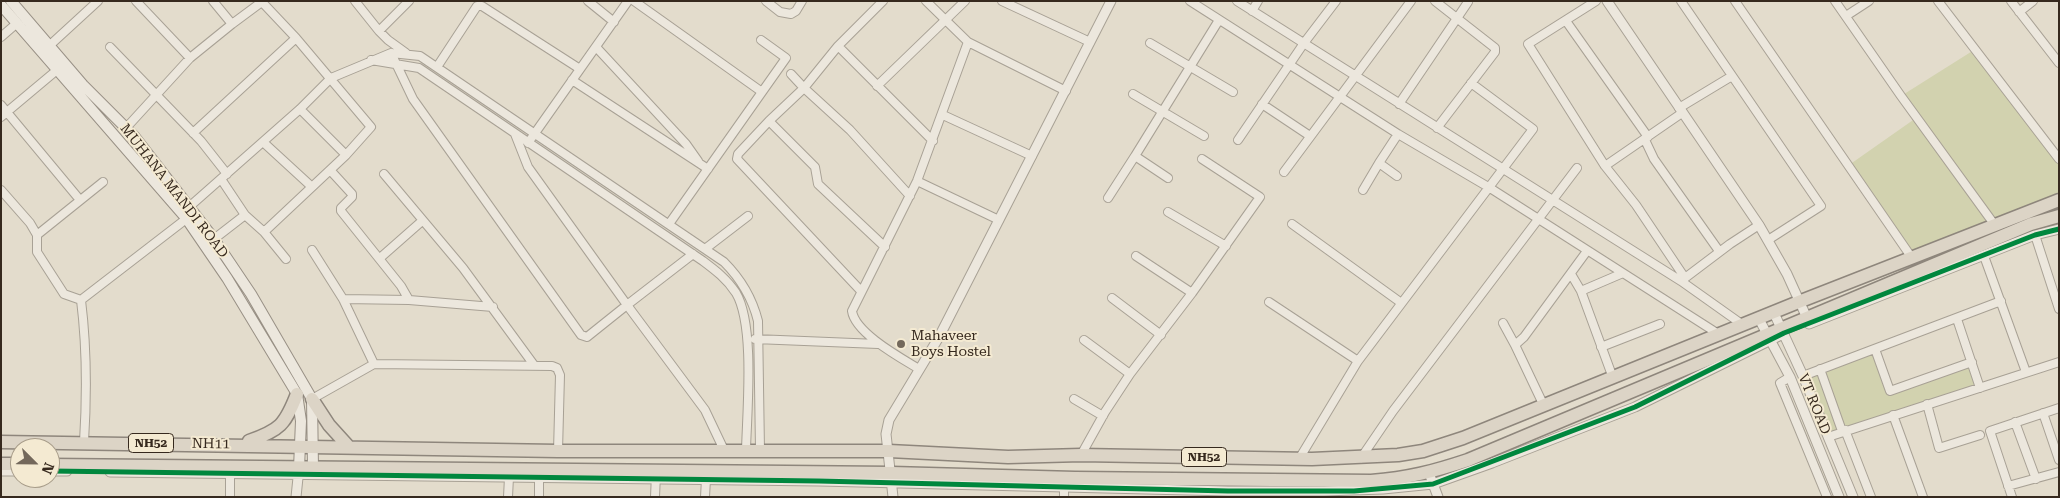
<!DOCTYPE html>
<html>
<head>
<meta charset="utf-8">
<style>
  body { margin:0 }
  #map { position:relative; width:2060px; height:498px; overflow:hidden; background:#e3dccc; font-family:"Roboto Serif",serif }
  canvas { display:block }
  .frame { position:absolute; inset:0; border:2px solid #36291e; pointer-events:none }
  .north { position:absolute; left:10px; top:438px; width:50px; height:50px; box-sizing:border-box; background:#f4ead2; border:1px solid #a89d8a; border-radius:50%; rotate:113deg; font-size:14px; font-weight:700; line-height:20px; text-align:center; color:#36291e }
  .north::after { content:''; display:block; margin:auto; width:18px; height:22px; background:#73685b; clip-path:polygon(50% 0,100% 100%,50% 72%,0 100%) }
</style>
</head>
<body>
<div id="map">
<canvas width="2060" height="498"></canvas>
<div class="frame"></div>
<div class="north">N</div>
</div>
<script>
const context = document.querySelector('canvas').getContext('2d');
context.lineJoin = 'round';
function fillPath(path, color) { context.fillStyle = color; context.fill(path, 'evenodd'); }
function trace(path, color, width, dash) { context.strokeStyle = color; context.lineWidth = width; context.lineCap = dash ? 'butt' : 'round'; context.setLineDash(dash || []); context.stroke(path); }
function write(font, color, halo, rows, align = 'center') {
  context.font = font + ' "Roboto Serif",serif'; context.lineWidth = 4; context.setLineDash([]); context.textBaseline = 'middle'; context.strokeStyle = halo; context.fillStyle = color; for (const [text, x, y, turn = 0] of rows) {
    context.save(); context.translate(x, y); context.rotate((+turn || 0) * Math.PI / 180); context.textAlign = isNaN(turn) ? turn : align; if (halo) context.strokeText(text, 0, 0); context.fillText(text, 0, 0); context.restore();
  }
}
fillPath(new Path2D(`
  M1974,50L2059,159V201L1912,258L1849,165L1916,118L1901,96Z
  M1875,349L1890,391L1972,362L1980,388L1828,437L1803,376Z`), '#d2d2af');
const minor = new Path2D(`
  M136,1L190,58
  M213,1L232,24
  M355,1L379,31L409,1
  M588,1L614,22
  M634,1L762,92L786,58L761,40
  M766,1L780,12L791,14L796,11L802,1
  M883,1L838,46L933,141
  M926,1L968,42L1066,91
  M1002,1L1090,42
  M1190,1L1398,134L1490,188L1623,273L1581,291
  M1237,1L1681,281L1730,244L1759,225
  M1435,1L1495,48V52L1437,128
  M1596,1L1528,44L1605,166L1636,205L1685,278
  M1681,1L1821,206L1768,240
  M1735,1L1912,258
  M1835,1L1901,96L1994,224
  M1938,1L2059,159
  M2011,1L2059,63
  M262,2L296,38L371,127L346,155L264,232
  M1252,11L1258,1
  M2019,12L2033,1
  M1846,16L1869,1
  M1566,21L1648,137
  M379,31L388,40L406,53
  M1,37L16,24
  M1150,43L1233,92
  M49,46L98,1
  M838,46L804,88L850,130L910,196
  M110,47L201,141L227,174
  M596,47L686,144L698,161
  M391,53L413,99L581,335L587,337L627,305L528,167L515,134
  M371,60L419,68L703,261C715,270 727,279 736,293C755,325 747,411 746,450
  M437,67L477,6H482L580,69
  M791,74L804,88L769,121L738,154L737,159L861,291
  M572,80L708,169
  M877,86L965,1
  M1133,94L1204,136
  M1262,104L1310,136
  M1399,104L1468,2
  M1,105L80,200
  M1679,108L1732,76
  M300,109L346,155
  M943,115L1032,156
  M1,117L57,70
  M769,121L815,167L818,184L885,247
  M126,128L190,58L232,24L263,1
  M193,133L296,38
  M1238,140L1304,43L1336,1
  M1645,140L1654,159L1719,251
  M263,142L312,187
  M528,143L628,1
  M1605,166L1682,113
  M330,170L352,194V197L341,208V211L401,286L409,300L493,307
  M1284,172L1411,1
  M384,174L463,268L534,365
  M1397,176L1379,163L1398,134
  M1168,178L1135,156L1219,20
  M221,179L245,215L264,232L286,259
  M917,181L999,220
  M1,190L30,223L37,235V252L64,294L81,300C87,348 87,394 84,442
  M1363,190L1379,163
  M1108,198L1135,156
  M189,207L300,109L331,78L391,53L420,56L724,262C741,279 752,297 758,321L760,450
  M1168,212L1226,246
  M669,224L762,92
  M1292,224L1400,302
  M37,235L103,182
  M2035,235L2059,309
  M214,239L245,215
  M705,249L748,216
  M312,250L343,299L374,364
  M693,254L627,305L705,410L724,450
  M1136,256L1192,293
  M1984,256L2026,372
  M380,258L422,221
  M1623,273L1720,335
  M1571,274L1581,291L1613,378
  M1681,281L1743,325
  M1112,298L1161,335
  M343,299L409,300
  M81,300L190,216
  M1269,302L1358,361
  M1957,319L1980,388
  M1503,323L1515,345
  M755,339L878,344
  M1084,340L1130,374
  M1601,347L1660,324
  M1875,349L1890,391L1972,362
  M919,369C901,358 855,333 852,311L917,181L968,42
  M1820,369L1842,431
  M1803,376L2001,301
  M1790,377L1780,383L1827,497
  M312,399L374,364L552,366L557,368L560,375L558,451
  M1074,399L1103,416
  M1927,404L1939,448L1980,435
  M1544,406L1515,345L1524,337L1587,251
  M2043,413L2059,460
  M1893,415L1923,497
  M2015,422L2036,479
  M1845,430L1871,497
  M1828,437L2059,362
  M1081,455L1105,412L1130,374L1192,293L1260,197L1202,159
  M1361,458L1393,411L1577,168
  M1299,459L1358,361L1533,129L1471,83
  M230,473V497
  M2008,486L2059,472
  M508,497L509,477
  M539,497V477
  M655,497L656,474
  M705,497L706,479
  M1064,497V486
  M2012,497L1990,431L2059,408`);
const tertiary = new Path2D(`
  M1607,1L1759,225L1787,274L1807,318
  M1774,313L1803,376L1853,497
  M1759,319L1790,377L1839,497
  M1809,324L2035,235L2059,229
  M1,471H20
  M50,471H67
  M110,472L819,481L1228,491H1324L1383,489L1433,484L1492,463L1635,407L1783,334
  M1429,473L1438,497
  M296,497L299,468
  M893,497L886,434L889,420L939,337L1111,1`);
const secondary = new Path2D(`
  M11,1L83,85L134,136L214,239L251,294L312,399L313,468
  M1,5L186,218L227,278L297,394L301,421L299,468`);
const trunk = new Path2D(`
  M312,399L329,425L348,446
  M249,441C280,430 285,425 297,394
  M1,442L558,451H889L1008,457L1081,455L1312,459L1398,455L1423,451L1463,438L1801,301L2059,200
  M1,464H20
  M50,465L892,473L1075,478L1371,481C1408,478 1432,472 1468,460L2031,224L2059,216`);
trace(minor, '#a8a195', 10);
trace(tertiary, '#a8a195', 11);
trace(secondary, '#989085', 12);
trace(trunk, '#8e867c', 15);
trace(minor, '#ece7dd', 8);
trace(tertiary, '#ece7dd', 9);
trace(secondary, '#ece7dd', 10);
trace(trunk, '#dcd4c6', 12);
trace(new Path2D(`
  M50,471L819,481L1228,491H1354L1433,484L1635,407L1784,333L2035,235L2059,229`), '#00873e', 5);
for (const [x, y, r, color] of [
  [901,344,5,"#73685b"]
]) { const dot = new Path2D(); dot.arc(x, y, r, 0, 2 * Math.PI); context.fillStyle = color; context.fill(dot); trace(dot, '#f4ead2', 2); }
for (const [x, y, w] of [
  [151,443,45],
  [1204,457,45]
]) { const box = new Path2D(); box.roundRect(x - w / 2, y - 9.5, w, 19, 4); context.fillStyle = '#f4ead2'; context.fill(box); trace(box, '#36291e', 1); }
write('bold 12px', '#36291e', null, [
  ["NH52",151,443],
  ["NH52",1204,457]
]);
write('14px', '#36291e', '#f4ead2', [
  ["MUHANA MANDI ROAD",174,191,52],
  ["VT ROAD",1814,404,68],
  ["NH11",211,444,1]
]);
write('14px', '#36291e', '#f4ead2', [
  ["Mahaveer",911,336],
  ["Boys Hostel",911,352]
], 'left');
</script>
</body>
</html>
